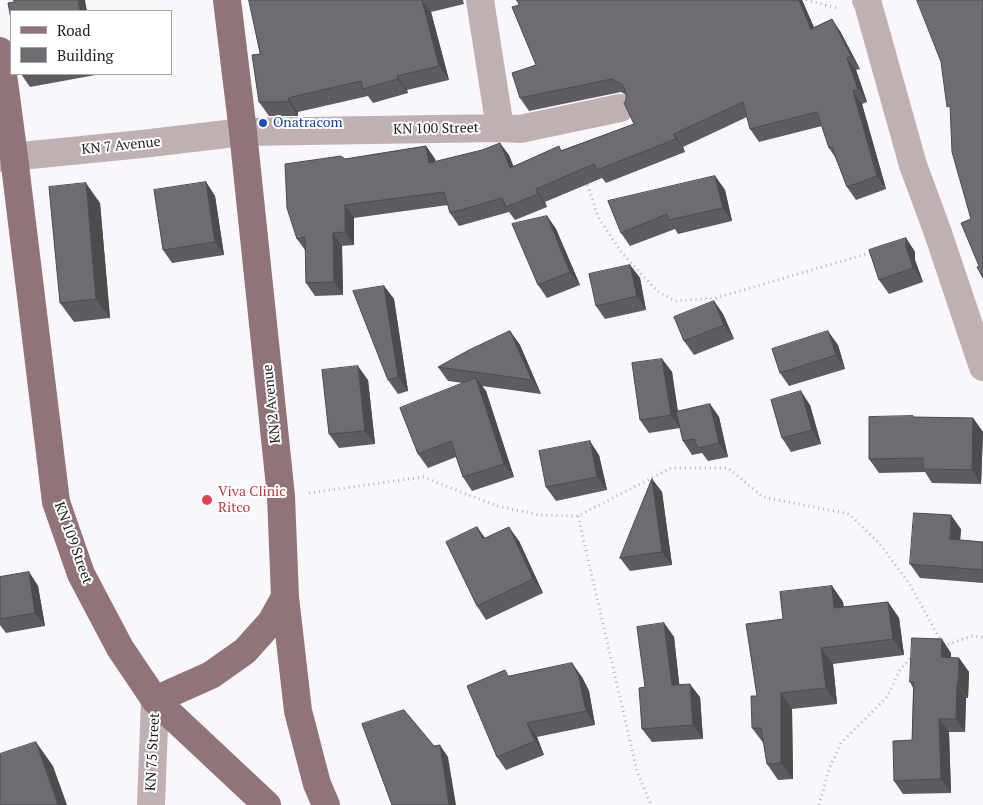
<!DOCTYPE html>
<html>
<head>
<meta charset="utf-8">
<style>
  body { margin:0 }
  #map { position:relative; width:983px; height:805px; overflow:hidden; background:#faf7fc; font-family:"PT Serif",serif }
  canvas { display:block }
  .legend { position:absolute; left:10px; top:10px; width:162px; height:65px; box-sizing:border-box; background:#fff; border:1px solid #a4a4a5; margin:0; padding:6px 9px; list-style:none; font-size:15px; color:#1c1b1d }
  .legend li { display:flex; align-items:center; gap:10px; height:25px }
  .legend b { width:25px; border:1px solid #a4a4a5 }
</style>
</head>
<body>
<div id="map">
<canvas width="983" height="805"></canvas>
<ul class="legend">
<li><b style="height:6px;background:#907477"></b>Road</li>
<li><b style="height:14px;background:#6c6c71"></b>Building</li>
</ul>
</div>
<script>
const context = document.querySelector('canvas').getContext('2d');
context.lineJoin = 'round';
function trace(path, color, width, dash) { context.strokeStyle = color; context.lineWidth = width; context.lineCap = dash ? 'butt' : 'round'; context.setLineDash(dash || []); context.stroke(path); }
function fillPath(path, color) { context.fillStyle = color; context.fill(path, 'evenodd'); }
function write(font, color, halo, rows, align = 'center') {
  context.font = font + ' "PT Serif",serif'; context.lineWidth = 4; context.setLineDash([]); context.textBaseline = 'middle'; context.strokeStyle = halo; context.fillStyle = color; for (const [text, x, y, turn = 0] of rows) {
    context.save(); context.translate(x, y); context.rotate((+turn || 0) * Math.PI / 180); context.textAlign = isNaN(turn) ? turn : align; if (halo) context.strokeText(text, 0, 0); context.fillText(text, 0, 0); context.restore();
  }
}
trace(new Path2D(`
  M806,0L837,8
  M586,180L598,217L622,253L657,291L675,301L716,298L873,252
  M309,493L423,477L497,506L539,515L578,516L671,468H728L763,497L849,514L879,543L909,583L941,641
  M578,516L637,771L651,805
  M943,646L972,636L983,637
  M819,805L829,769L841,743L887,697L900,670L913,654`), '#b5b3b7', 3, [1, 4]);
trace(new Path2D(`
  M866,0L868,4L913,165L938,233L983,367
  M500,128L520,129L620,108
  M0,158L142,144L243,132L500,128L480,0
  M151,805L155,700`), '#c0b0b1', 28);
trace(new Path2D(`
  M227,0L243,132L281,496L285,597L298,711L317,784L326,805
  M0,51L14,157L56,502L81,574L120,648L155,700L267,805
  M155,700L211,675L245,651L271,622L285,597`), '#907477', 28);
fillPath(new Path2D(`
  M249,0H463L464,4L431,12L449,80L407,90L408,93L373,103L368,96L298,112V116H269L259,102L260,54Z
  M517,0H802L814,27L840,31L860,69L856,70L867,102L862,104L886,189L856,200L847,187L835,157L829,148L822,126L759,142L750,129L747,117L683,147L685,152L606,183L602,178L545,202L547,207L515,220L509,212L459,226L450,213L448,205L354,218V245L342,246L343,295L315,296L306,283L305,250L297,239L345,159L426,146L435,159L436,162L509,155L513,166L562,150L634,124L626,100V95L621,92L529,111L520,98L536,65L519,5Z
  M21,74H101L30,87Z
  M715,176L725,190L732,221L678,234L675,229L630,246L621,233Z
  M206,182L215,196L224,255L172,263L163,250Z
  M100,203L110,318L74,322L60,303Z
  M547,216L556,229L580,285L547,298L538,285Z
  M906,238L915,252V260L923,282L889,294L879,280Z
  M630,265L640,278L646,310L605,319L596,306Z
  M384,286L394,299L408,391L398,394L388,380Z
  M714,301L723,314L734,339L694,355L684,341Z
  M510,331L520,345L541,394L482,386L486,391L514,477L472,491L463,477L456,457L428,468L418,454L463,383L448,381L438,367Z
  M838,345L845,369L789,386L780,373Z
  M662,359L672,372L678,411L710,404L719,417L728,457L708,461L702,453L692,455L683,441L680,428L649,433L640,420Z
  M368,380L375,444L339,448L329,434Z
  M810,405L821,444L791,452L782,438Z
  M913,417L973,418L983,432L981,484L932,483L925,472L879,473L869,459Z
  M599,455L607,490L556,501L546,487Z
  M652,479L662,492L672,565L630,571L620,558Z
  M477,527L485,538L519,541L543,593L486,620L477,606Z
  M961,529L960,540L983,542V583L920,578L910,564Z
  M29,572L38,586L45,626L6,633L0,625V577Z
  M832,586L843,602L844,607L888,602L899,618L904,655L833,664L837,704L792,709L793,779L778,780L767,764L764,744L752,728L757,696L783,619Z
  M664,623L674,637L679,685L700,697L703,739L652,742L642,729L645,687Z
  M951,653V658H959L969,672L968,698H966L965,732H949L951,793L903,794L894,781L912,740L913,688L910,682Z
  M509,676L582,677L589,691L595,725L537,737L544,755L506,770L497,757Z`), '#5d5d61');
fillPath(new Path2D(`
  M78,0H85L87,11H80Z
  M422,0L431,12L449,80L439,66Z
  M799,0H802L820,42L811,29Z
  M832,19L840,31L860,69L851,56Z
  M847,58L856,70L867,102L858,89Z
  M397,76L407,90L408,93L398,79Z
  M853,91L862,104L886,189L877,176Z
  M288,98L298,112V116L289,102Z
  M674,134L683,147L685,152L676,139Z
  M500,143L509,155L519,180L510,168Z
  M426,146L435,159L438,176L429,163Z
  M715,176L725,190L732,221L723,208Z
  M206,182L215,196L224,255L215,242Z
  M86,183L100,203L110,318L96,299Z
  M536,189L545,202L547,207L538,194Z
  M345,205L354,218V245L345,232Z
  M547,216L556,229L580,285L570,272Z
  M333,233L342,246L343,295L334,282Z
  M906,238L915,252V260L923,282L913,268L906,247Z
  M630,265L640,278L646,310L637,296Z
  M384,286L394,299L408,391L398,377Z
  M714,301L723,314L734,339L724,325Z
  M510,331L520,345L541,394L532,380Z
  M828,331L838,345L845,369L836,355Z
  M662,359L672,372L680,428L671,415Z
  M358,366L368,380L375,444L365,431Z
  M476,378L486,391L514,477L504,464Z
  M801,391L810,405L821,444L812,430Z
  M710,404L719,417L728,457L719,443Z
  M973,418L983,432L981,484L972,470Z
  M590,441L599,455L607,490L597,477Z
  M652,479L662,492L672,565L662,552Z
  M951,515L961,529L959,553L950,539Z
  M477,527L487,541L483,539Z
  M509,527L519,541L543,593L533,579Z
  M29,572L38,586L45,626L35,613Z
  M832,586L843,602L845,624L834,608Z
  M888,602L899,618L904,655L893,639Z
  M664,623L674,637L681,699L672,685Z
  M942,639L951,653L950,671L941,657Z
  M821,648L833,664L837,704L826,688Z
  M959,658L969,672L968,698L958,684Z
  M572,663L582,677L589,691L595,725L586,711Z
  M690,684L700,697L703,739L693,725Z
  M957,684L966,698L965,732L956,719Z
  M781,693L792,709L793,779L781,763Z
  M939,719L949,732L951,793L941,779Z
  M527,723L537,737L544,755L535,741Z
  M36,742L53,766L67,805H58Z
  M440,745L448,757L456,805H449Z`), '#4c4c4f');
const building = new Path2D(`
  M14,0H78L80,11H11V19L8,3L14,2Z
  M249,0H422L439,66L397,76L398,79L363,89L361,81L288,98L289,102H259L252,55L260,54Z
  M517,0H799L811,29L832,19L851,56L847,58L858,89L853,91L877,176L847,187L832,147L829,148L817,112L750,129L743,102L674,134L676,139L597,170L594,164L536,189L538,194L506,207L502,198L450,213L444,192L345,205V232L333,233L334,282L306,283L305,237L297,239L287,208L285,164L341,156L345,159L426,146L429,163L482,150L500,143L510,168L559,146L561,151L634,124L624,103L626,100V92L622,84L612,79L520,98L512,73L536,65L512,7L519,5Z
  M917,0H983V278L977,267L979,266L961,223L971,219L952,152L950,106L947,107L941,62Z
  M715,176L723,208L669,220L667,214L621,233L608,201Z
  M206,182L215,242L163,250L154,190Z
  M86,183L96,299L60,303L49,187Z
  M547,216L570,272L538,285L512,224Z
  M906,238V247L913,268L879,280L869,250Z
  M630,265L637,296L596,306L589,274Z
  M384,286L398,377L388,380L353,291Z
  M714,301L724,325L684,341L674,317Z
  M510,331L532,380L438,367L469,350Z
  M828,331L836,355L780,373L772,349Z
  M662,359L671,415L640,420L632,363Z
  M358,366L365,431L329,434L322,370Z
  M476,378L504,464L463,477L451,441L418,454L400,408Z
  M801,391L812,430L782,438L771,400Z
  M710,404L719,443L698,448L694,439L683,441L676,412Z
  M913,416V417L973,418L972,470L923,469V458L869,459V417Z
  M590,441L597,477L546,487L539,451Z
  M652,479L662,552L620,558Z
  M914,513L951,515L950,539L983,542V570L910,564Z
  M477,527L483,539L509,527L533,579L477,606L446,542Z
  M29,572L35,613L0,619V577Z
  M832,586L834,608L888,602L893,639L821,648L826,688L781,693V763L767,764L761,728H752L751,696H757L746,624L783,619L780,592Z
  M664,623L672,685L690,684L693,725L642,729L639,688L645,687L637,627Z
  M912,638L942,639L941,657L959,658L958,684H957L956,719H939L941,779L894,781L893,741L912,740L914,682H910Z
  M572,663L579,677L586,711L527,723L535,741L497,757L467,686L505,670L508,676Z
  M404,710L434,746L440,745L449,805H392L362,724Z
  M36,742L58,805H0V754Z`);
fillPath(building, '#6c6c71');
trace(building, '#4c4c4f', 1);
for (const [x, y, r, color] of [
  [263,123,5,"#1a4fb4"],
  [207,500,6,"#e0444e"]
]) { const dot = new Path2D(); dot.arc(x, y, r, 0, 2 * Math.PI); context.fillStyle = color; context.fill(dot); trace(dot, '#fff', 2); }
write('14px', '#164399', '#fff', [
  ["Onatracom",273,123]
], 'left');
write('14px', '#1c1b1d', '#fff', [
  ["KN 100 Street",436,129,-1],
  ["KN 7 Avenue",121,146,-6],
  ["KN 2 Avenue",272,404,-96],
  ["KN 109 Street",73,543,70],
  ["KN 75 Street",153,752,-87]
]);
write('14px', '#be3a42', '#fff', [
  ["Viva Clinic",218,492],
  ["Ritco",218,508]
], 'left');
</script>
</body>
</html>
